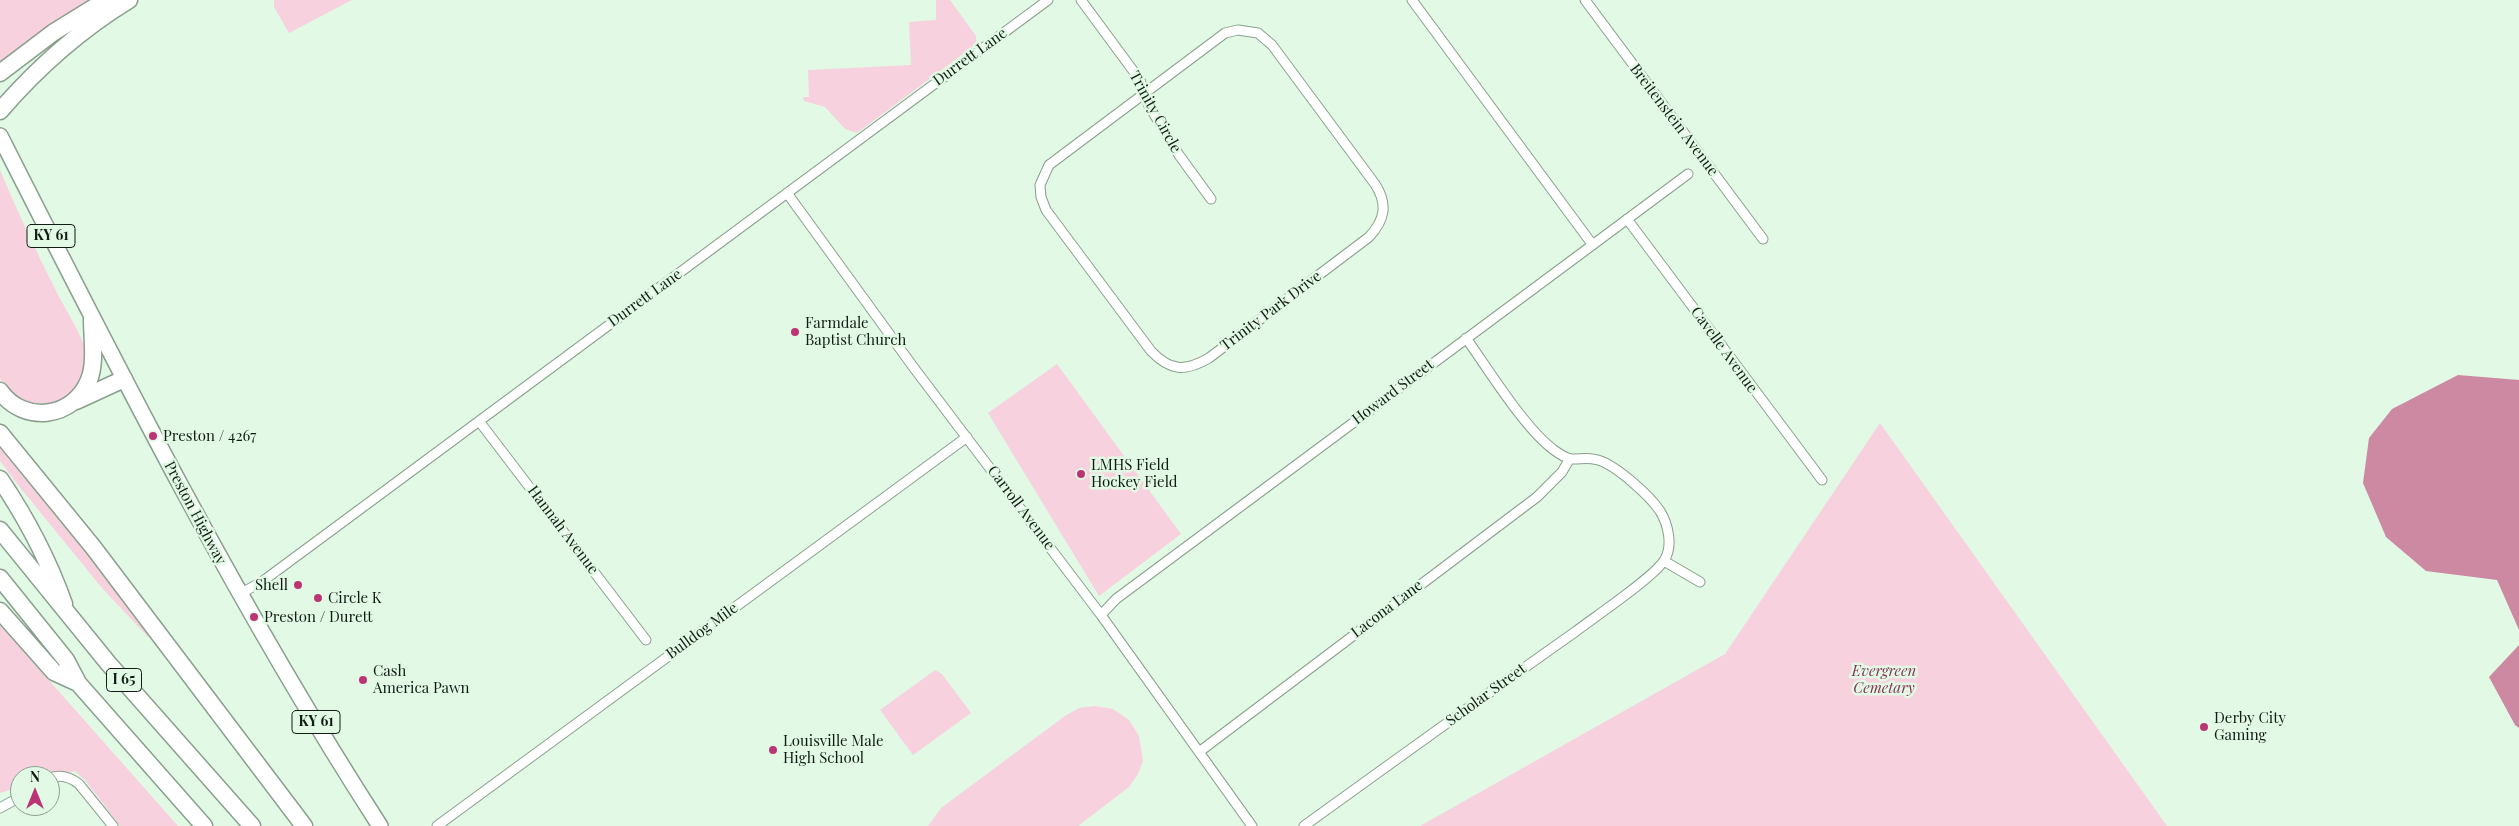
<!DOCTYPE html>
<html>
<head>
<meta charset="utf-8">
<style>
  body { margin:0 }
  #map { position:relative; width:2519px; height:826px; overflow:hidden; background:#e1f9e5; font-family:"Playfair Display",serif }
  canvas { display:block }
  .north { position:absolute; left:10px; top:766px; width:50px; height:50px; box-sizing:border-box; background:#e1f9e5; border:1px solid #8ea091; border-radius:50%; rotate:0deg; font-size:14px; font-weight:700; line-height:20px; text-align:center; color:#121b14 }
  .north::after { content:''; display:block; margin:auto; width:18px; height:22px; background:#bb3576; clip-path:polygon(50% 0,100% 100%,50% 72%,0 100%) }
</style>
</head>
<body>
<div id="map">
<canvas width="2519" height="826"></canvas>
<div class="north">N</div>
</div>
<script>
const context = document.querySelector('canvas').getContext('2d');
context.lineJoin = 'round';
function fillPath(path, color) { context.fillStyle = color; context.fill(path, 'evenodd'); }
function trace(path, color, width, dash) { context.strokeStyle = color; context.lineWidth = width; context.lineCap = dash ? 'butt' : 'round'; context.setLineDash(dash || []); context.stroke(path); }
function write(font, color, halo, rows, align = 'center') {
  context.font = font + ' "Playfair Display",serif'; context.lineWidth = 5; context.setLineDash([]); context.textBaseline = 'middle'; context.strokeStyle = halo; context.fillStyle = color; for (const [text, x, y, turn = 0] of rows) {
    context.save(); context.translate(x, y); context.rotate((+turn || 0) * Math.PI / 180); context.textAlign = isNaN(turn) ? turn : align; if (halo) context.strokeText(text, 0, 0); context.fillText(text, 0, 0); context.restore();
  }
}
fillPath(new Path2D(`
  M0,0H96L0,66Z
  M274,0H352L289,33L274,7Z
  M936,0H950L976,36V42L971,48L857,133L845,129L825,107L804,101L803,97H809L808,70L911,65L909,22L936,20Z
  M0,170C17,211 36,251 56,291C63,305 82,335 85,349C94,402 24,428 0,378Z
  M1057,364L1181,534L1099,596L988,413Z
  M1880,423L2167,826H1420L1725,654Z
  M0,443L153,632L148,637L102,588L18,485L0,461Z
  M0,625L178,826H120L85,780L75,771L50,778V776H20V787L0,793Z
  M935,670L942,674L971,713L913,755L880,710Z
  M1095,706L1113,709L1129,720L1139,736L1143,761L1138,774L1129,787L1078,826H928L941,808L1065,716L1079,708Z`), '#f8d1de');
fillPath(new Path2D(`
  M2458,375L2519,380V630L2497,580L2426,571L2386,537L2363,483L2369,438L2392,409Z
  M2519,645V728L2515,725L2489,677Z`), '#cd88a2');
const street = new Path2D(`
  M1081,0L1140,80L1149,106L1179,155L1211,199
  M1412,0L1592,244
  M1585,0L1763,239
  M1238,30L1258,33L1272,45L1375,184C1388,204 1385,220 1369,237L1209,358C1185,372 1170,371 1151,351L1046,210L1041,197L1040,185L1049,165L1225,33Z
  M787,193L914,368L1101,615L1252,826
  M1627,219L1822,480
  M479,421L646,640
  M1664,561L1700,582
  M240,594L263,581L1048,0
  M1101,615L1116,599L1688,174
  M1199,752L1537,497L1562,472L1569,460
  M50,778C61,774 70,777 79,784L113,826
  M0,808L20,797
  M437,826L967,437
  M1304,826C1394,761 1484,696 1575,632C1593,618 1656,576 1665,559C1673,545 1668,524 1660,511C1650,496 1616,465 1598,460C1577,454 1577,467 1554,450C1525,429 1488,369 1466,338`);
const primary = new Path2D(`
  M0,136C119,371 237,605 380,826`);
const highway = new Path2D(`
  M0,73L54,32L106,0
  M0,111C38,67 80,30 129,0
  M0,391C24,425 74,418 89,380C96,363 92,338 92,319
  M76,401L124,379
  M0,433L93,547L304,826
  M0,479C27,519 48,559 64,604
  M0,530L108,663L252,826
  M0,578L66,660L78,683L204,826
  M0,611L54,672L78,683`);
trace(street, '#89a08d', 11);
trace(primary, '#89a08d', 18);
trace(highway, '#89a08d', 19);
trace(street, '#fff', 9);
trace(primary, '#fff', 15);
trace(highway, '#fff', 16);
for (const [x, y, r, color] of [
  [795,332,5,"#bb3576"],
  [153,436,5,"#bb3576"],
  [1081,474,5,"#bb3576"],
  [298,585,5,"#bb3576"],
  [318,598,5,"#bb3576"],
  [254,617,5,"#bb3576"],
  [363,680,5,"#bb3576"],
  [2204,727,5,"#bb3576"],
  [773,750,5,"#bb3576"]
]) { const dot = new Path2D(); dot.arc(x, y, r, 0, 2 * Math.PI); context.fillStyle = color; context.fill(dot); trace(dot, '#e1f9e5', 2); }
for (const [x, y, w] of [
  [51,236,48],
  [124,680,35],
  [316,722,48]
]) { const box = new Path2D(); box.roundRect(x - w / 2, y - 11.5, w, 23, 4); context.fillStyle = '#e1f9e5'; context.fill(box); trace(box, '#121b14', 1); }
write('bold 14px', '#121b14', null, [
  ["KY 61",51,236],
  ["I 65",124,680],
  ["KY 61",316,722]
]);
write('15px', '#121b14', '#e1f9e5', [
  ["Durrett Lane",970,57,-36],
  ["Trinity Circle",1155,112,61],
  ["Breitenstein Avenue",1674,120,53],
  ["Durrett Lane",645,298,-36],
  ["Trinity Park Drive",1271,311,-37],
  ["Cavelle Avenue",1724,350,54],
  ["Howard Street",1393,392,-37],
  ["Carroll Avenue",1021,508,53],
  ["Preston Highway",195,513,62],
  ["Hannah Avenue",563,530,53],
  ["Lacona Lane",1387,609,-37],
  ["Bulldog Mile",702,631,-36],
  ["Scholar Street",1486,695,-36]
]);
write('15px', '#121b14', '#e1f9e5', [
  ["Farmdale",805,323],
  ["Baptist Church",805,340],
  ["Preston / 4267",163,436],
  ["LMHS Field",1091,465],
  ["Hockey Field",1091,482],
  ["Shell",288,585,"right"],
  ["Circle K",328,598],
  ["Preston / Durett",264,617],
  ["Cash",373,671],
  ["America Pawn",373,688],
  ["Derby City",2214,718],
  ["Gaming",2214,735],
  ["Louisville Male",783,741],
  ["High School",783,758]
], 'left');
write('italic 15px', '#863358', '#e1f9e5', [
  ["Evergreen",1884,671],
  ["Cemetary",1884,688]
]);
</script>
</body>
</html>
